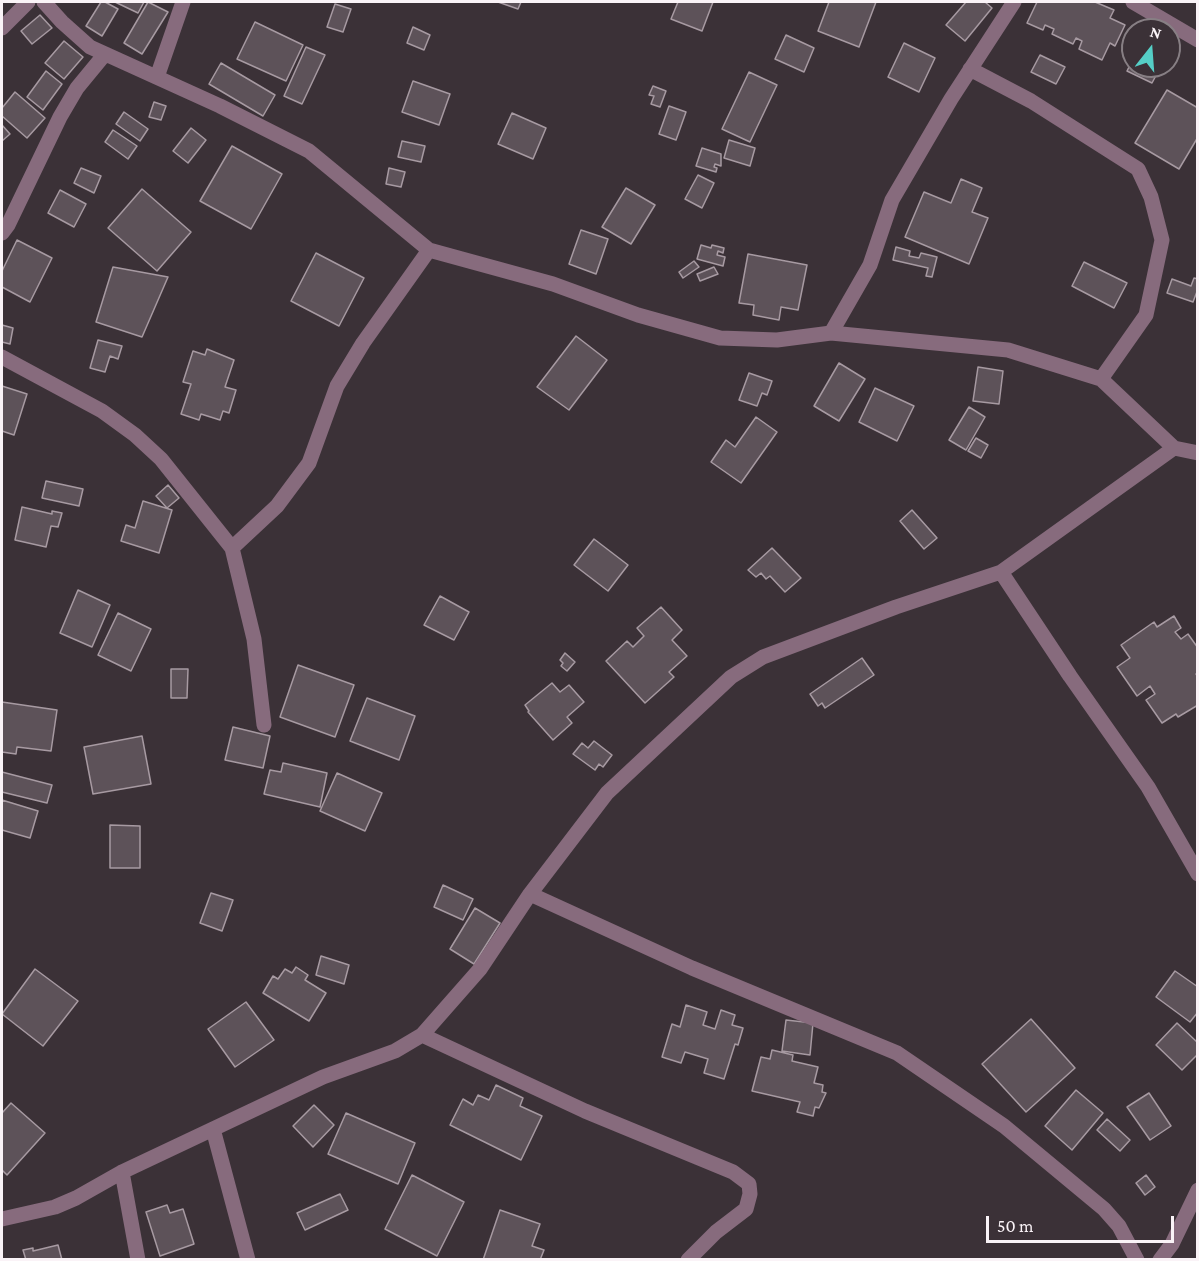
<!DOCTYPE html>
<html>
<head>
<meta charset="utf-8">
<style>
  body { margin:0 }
  #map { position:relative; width:1199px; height:1261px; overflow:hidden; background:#3b3137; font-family:"Crimson Pro",serif }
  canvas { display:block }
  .frame { position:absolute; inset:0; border:3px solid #faf3f7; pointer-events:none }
  .north { position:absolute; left:1121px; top:18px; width:60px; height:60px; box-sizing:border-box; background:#3b3137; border:2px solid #877f84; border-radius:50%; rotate:17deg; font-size:16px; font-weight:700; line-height:24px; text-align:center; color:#faf3f7 }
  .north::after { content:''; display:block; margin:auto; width:21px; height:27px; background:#55cec6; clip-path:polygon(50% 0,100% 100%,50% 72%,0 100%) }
  .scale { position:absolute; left:986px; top:1216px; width:188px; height:27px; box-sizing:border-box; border:3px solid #faf3f7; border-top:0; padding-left:8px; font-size:18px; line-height:21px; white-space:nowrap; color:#faf3f7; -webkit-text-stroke:4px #3b3137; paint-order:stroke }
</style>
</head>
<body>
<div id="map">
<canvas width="1199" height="1261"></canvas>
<div class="frame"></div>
<div class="north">N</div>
<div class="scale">50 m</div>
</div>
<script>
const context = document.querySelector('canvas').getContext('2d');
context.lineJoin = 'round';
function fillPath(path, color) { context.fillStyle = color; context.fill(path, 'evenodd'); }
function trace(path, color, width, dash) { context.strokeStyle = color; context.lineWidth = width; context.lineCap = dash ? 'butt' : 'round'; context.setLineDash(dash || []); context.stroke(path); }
const building = new Path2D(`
  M101,2H105L118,9L102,36L86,26Z
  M115,2H144L138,13Z
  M148,2L168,12L142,54L124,43Z
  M498,2H521L518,9Z
  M678,2H713L702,31L671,19Z
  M829,2H876L859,47L818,31Z
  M966,2H985L992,8L965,41L946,25Z
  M1037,2H1095L1114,10L1110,18L1125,25L1115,46L1110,43L1102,60L1079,49L1082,41L1076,38L1073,44L1052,34L1054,29L1045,25L1043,30L1027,23Z
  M335,4L351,9L343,32L327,27Z
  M40,15L52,28L32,44L21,31Z
  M255,22L303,45L286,81L237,59Z
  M413,27L430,35L424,50L407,43Z
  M786,35L814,48L804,72L775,59Z
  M64,41L83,57L64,79L45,63Z
  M904,43L935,58L919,92L888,77Z
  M306,47L325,55L302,104L284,96Z
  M1040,55L1065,67L1056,84L1031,72Z
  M1133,59V66H1161L1152,83L1127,71Z
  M221,63L275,95L263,116L209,84Z
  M46,71L62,84L43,110L27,97Z
  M749,72L777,85L750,142L722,129Z
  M413,81L450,94L439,125L402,112Z
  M653,86L666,91L660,107L651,104L654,96L649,95Z
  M1167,90L1198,108V137L1179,169L1135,143Z
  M15,92L45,118L27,138L2,116V108Z
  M154,102L166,106L161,120L149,117Z
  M669,106L686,112L676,140L659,134Z
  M124,112L148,129L140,141L116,124Z
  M512,113L546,128L533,159L498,144Z
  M2,125L10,134L2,141Z
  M191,128L206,140L188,163L173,151Z
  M113,130L137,146L128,159L105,142Z
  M729,140L755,148L750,166L724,158Z
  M402,141L425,146L421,162L398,157Z
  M232,146L282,174L251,229L200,201Z
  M702,148L721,154V166L715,164L714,167L717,168L716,172L696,166Z
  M81,168L101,176L94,193L74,183Z
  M389,168L405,172L401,187L386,184Z
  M698,175L714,183L702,208L685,199Z
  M961,179L982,188L972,212L988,218L969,264L905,237L924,192L951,203Z
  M626,188L655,205L631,244L602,227Z
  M142,189L191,232L157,271L108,228Z
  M60,190L86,204L74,227L48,213Z
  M581,230L608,239L596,274L569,264Z
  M17,240L52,258L30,302L2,287V271Z
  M701,245L711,248L712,245L724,248L723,253L718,251L717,255L725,257L723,266L697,259Z
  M896,247L910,251L909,256L919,258L921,253L937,257L932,277L926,276L928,268L893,260Z
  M316,253L364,278L339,326L291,301Z
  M748,254L807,265L798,310L781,307L779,320L753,315L754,305L739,303Z
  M694,261L699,267L683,278L679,272Z
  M1084,262L1127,283L1114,308L1072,286Z
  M113,267L168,277L142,337L96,322Z
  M714,267L718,274L700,281L697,274Z
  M1194,278L1198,279V289L1193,302L1167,293L1172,279L1191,286Z
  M2,325L13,328L10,344L2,342Z
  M576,336L607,360L569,410L537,387Z
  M98,340L122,346L118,359L110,356L105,372L90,368Z
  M207,349L234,360L225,387L236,390L229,413L223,411L220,420L201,414L199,420L181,414L191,384L183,382L193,351L205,355Z
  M839,363L865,379L839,421L814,406Z
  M978,367L1003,371L999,404L973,401Z
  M749,373L772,381L767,395L762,393L757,406L739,400Z
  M2,386L27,394L14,435L2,431Z
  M875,388L914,406L897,441L859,422Z
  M969,407L985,417L966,450L949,440Z
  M756,417L777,432L741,483L711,462L726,440L735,447Z
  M976,438L988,445L981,458L968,451Z
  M46,481L83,489L79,506L42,498Z
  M168,485L179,498L167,508L156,496Z
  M143,501L172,510L159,553L121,541L126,525L135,528Z
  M22,507L52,514V511L62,513L58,527L51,526L46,547L15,540Z
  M912,510L937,538L924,549L900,521Z
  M594,539L628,565L608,591L574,565Z
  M772,548L801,578L785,592L770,576L766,579L761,573L756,577L748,570Z
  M78,590L110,605L92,647L60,633Z
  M440,596L469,612L454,640L424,625Z
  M661,607L682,630L672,640L687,656L669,672L674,677L645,703L606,661L627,641L633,647L644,636L637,628Z
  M118,613L151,629L131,671L98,655Z
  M1174,616L1181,628L1175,632L1181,639L1188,634L1198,648V672L1196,674L1198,677V705L1178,717L1176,714L1162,723L1146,700L1155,694L1150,686L1137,696L1117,667L1130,658L1121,645L1154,622L1157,627Z
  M565,653L575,662L567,671L561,666L563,663L560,660Z
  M862,658L874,675L825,708L822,703L818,706L810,694Z
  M298,665L354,685L335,737L280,717Z
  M171,669H188L187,698H171Z
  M552,683L560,692L569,685L584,702L567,717L572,723L553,740L528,712L529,711L525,705Z
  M367,698L415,716L399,760L350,741Z
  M2,702L57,710L51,751L17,747L16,754L2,752Z
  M233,727L270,736L263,768L225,760Z
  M142,736L151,784L93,794L84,747Z
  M594,741L612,755L603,767L599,764L595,770L573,754L582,743L588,748Z
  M283,763L327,773L320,807L264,794L270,770L281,772Z
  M2,772L52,785L47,803L2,792Z
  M337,773L382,793L365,831L320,811Z
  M2,800L38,811L30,838L2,830Z
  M110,825L140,826V868H110Z
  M443,885L473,899L463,920L434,907Z
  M211,893L233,900L222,931L200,923Z
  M475,908L500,923L474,964L450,949Z
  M321,956L349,965L344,984L316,975Z
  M296,967L308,975L305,980L326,993L309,1021L263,993L273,976L278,979L285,969L292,973Z
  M35,969L78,1001L43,1046L2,1014Z
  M1175,971L1198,987V1012L1190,1022L1156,997Z
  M246,1002L274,1040L235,1067L208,1029Z
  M686,1005L707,1012L703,1025L715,1029L721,1010L735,1015L732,1025L743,1028L738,1045L735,1044L724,1079L704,1073L708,1059L685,1052L681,1063L662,1057L672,1024L680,1027Z
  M1031,1019L1075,1068L1026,1112L982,1064Z
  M786,1020L813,1023L810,1055L782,1051Z
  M1177,1023L1198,1043V1054L1182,1070L1156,1045Z
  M772,1050L793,1055L792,1061L818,1067L814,1083L823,1085L822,1092L826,1093L819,1108L815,1107L813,1116L797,1112L800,1102L752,1091L761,1057L770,1059Z
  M496,1085L523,1098L520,1106L542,1116L521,1160L450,1125L463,1099L473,1105L478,1095L489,1100Z
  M1076,1090L1103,1113L1072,1150L1045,1126Z
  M1149,1093L1171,1126L1150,1140L1127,1107Z
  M11,1103L45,1133L7,1175L2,1170V1113Z
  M314,1105L334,1125L313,1147L293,1126Z
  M346,1113L415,1143L398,1184L328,1154Z
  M1107,1119L1130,1140L1120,1151L1097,1130Z
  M412,1175L464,1202L437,1256L385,1229Z
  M1146,1175L1155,1187L1145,1195L1136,1183Z
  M340,1194L348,1210L305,1230L297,1213Z
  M167,1205L170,1213L183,1209L194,1244L160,1256L146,1212Z
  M500,1210L540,1224L532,1246L544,1250L540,1260H483Z
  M58,1245L62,1260H26L23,1250L33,1248V1251Z`);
fillPath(building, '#5d5259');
trace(building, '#a79aa2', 1.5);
trace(new Path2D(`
  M44,2L62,22L90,47L220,106L309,151L429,250L553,284L638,315L720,338L777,340L831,333L1008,350L1101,379L1174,448L1198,453
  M1133,2L1198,40
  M2,28L28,2
  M970,69L1031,101L1138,169L1151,197L1162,240L1146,315L1101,379
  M157,77L183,2
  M2,233L8,225L60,117L77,88L105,54
  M831,333L870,265L892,200L951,99L1014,2
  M2,357L102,411L135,435L161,459L232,548L277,506L309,463L337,386L363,343L429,250
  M232,548L254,639L264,725
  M1001,572L1070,676L1148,787L1198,874
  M530,894L692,968L897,1053L1004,1126L1104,1209L1119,1226L1137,1260
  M422,1035L585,1111L733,1172L749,1184L750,1194L746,1209L716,1232L688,1260
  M213,1129L248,1260
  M122,1172L138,1260
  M2,1219L55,1207L76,1198L122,1172L213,1129L323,1077L395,1051L422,1035L480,969L530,894L607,793L731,677L763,657L896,607L1001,572L1174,448
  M1160,1260L1172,1244L1198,1190`), '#876b7d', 15);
</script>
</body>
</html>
